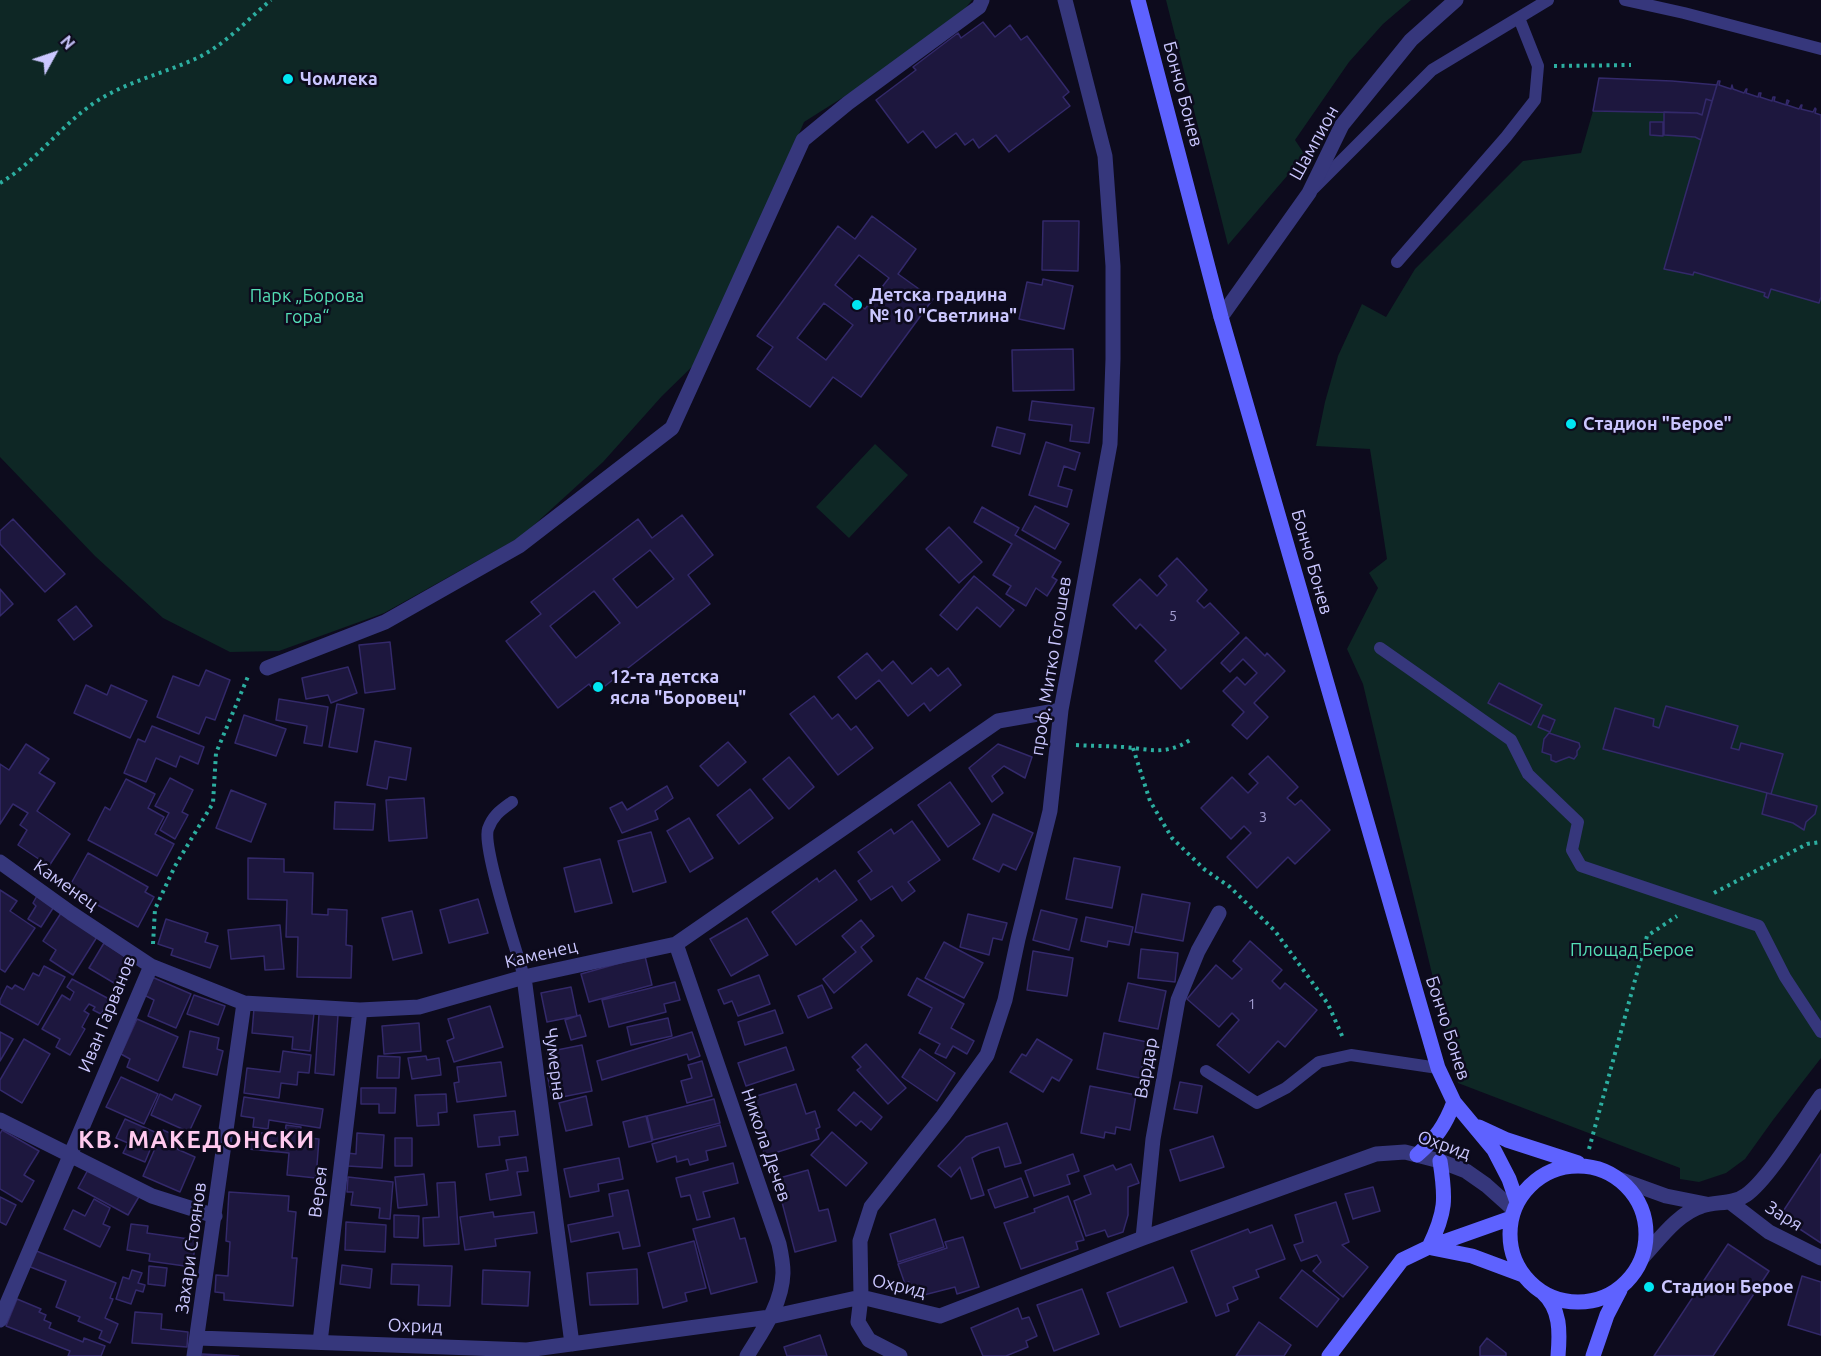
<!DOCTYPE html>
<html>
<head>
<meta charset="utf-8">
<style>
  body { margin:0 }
  #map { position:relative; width:1821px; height:1356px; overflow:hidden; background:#0d0b1d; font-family:Ubuntu,sans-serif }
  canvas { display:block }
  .north { position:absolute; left:24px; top:24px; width:60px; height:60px; -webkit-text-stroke:4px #0d0b1d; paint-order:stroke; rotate:50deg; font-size:16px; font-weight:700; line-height:24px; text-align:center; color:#cbc7ff }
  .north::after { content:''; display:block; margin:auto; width:21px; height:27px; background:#cbc7ff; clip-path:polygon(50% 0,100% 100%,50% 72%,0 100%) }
</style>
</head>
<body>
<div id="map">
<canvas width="1821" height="1356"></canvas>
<div class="north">N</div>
</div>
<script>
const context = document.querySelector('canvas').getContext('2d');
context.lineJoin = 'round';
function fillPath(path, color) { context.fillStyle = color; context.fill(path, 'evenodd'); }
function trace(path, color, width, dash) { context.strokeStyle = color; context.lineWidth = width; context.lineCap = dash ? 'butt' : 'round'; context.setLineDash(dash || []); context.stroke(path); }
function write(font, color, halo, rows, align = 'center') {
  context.font = font + ' Ubuntu,sans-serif'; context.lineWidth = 5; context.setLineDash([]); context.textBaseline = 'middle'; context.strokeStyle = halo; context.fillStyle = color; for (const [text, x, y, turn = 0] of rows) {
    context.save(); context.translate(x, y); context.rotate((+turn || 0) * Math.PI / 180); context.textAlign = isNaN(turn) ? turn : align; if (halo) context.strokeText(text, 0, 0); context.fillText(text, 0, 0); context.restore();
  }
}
fillPath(new Path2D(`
  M0,0H972L964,10L899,62L804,122L748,254L700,359L662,396L603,462L522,536L384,613L279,651L230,652L163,618L95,556L0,457Z
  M1166,0H1411L1383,24L1349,62L1295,140L1305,155L1228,245Z
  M1599,78L1716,85L1718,81H1720L1719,85L1730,89L1732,85L1733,89L1744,93L1746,89H1747V93L1758,97L1759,93H1761L1760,97L1771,101L1773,97H1775L1774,101L1786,104L1787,100L1788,105L1799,109L1802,105L1801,109L1813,112L1815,108L1816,109L1815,113L1821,115V1058L1773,1120L1745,1159L1726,1173L1699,1182L1680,1179V1168L1458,1083L1363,684L1347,649L1378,588L1369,573L1387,559L1370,449L1316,446L1325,402L1338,356L1362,304L1386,317L1415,269L1523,161L1581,153L1593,111Z
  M875,444L908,475L849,538L816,507Z`), '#0e2725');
const building = new Path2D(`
  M983,22L995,37L1010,25L1021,40L1027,36L1069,92L1063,97L1070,106L1009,152L996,135L979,148L973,139L965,145L956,133L936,148L923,131L908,143L876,100L916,70L913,67L958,33L961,38Z
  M1599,78L1672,81L1717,85L1712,101L1706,99L1702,115L1697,113L1593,111Z
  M1718,81H1720L1719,85L1731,89L1732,85L1733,89L1744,93L1746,89H1747L1746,93L1758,97L1759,93H1761L1760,97L1772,101L1773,97H1775L1774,101L1786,105L1787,100L1789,101L1787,105L1799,109L1801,105H1802L1801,109L1813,112L1815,108L1816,109L1815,113L1821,115V297L1819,303L1771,289L1768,298L1764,296L1765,293L1694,272L1693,275L1664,269Z
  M1706,99L1712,101L1701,140L1695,137L1664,135V112L1697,113L1702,115Z
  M1650,122H1663V136L1650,135Z
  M872,216L916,249L898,274L933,299L861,397L833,377L810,407L757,369L773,347L757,336L838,226L855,239ZM859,255L889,278L865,309L835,285ZM824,303L853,325L826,360L797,338Z
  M1043,221H1079L1078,271L1042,270Z
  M1043,279L1073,286L1064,329L1019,319L1027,282L1042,285Z
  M1073,349L1074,390L1013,391L1012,350Z
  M1032,401L1094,408L1089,443L1070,441L1072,425L1029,420Z
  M997,427L1025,434L1020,454L992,446Z
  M1046,442L1080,453L1075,470L1064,466L1058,486L1072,490L1067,507L1029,495Z
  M1035,506L1069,524L1055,549L1022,530Z
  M982,507L1019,528L1015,535L1061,562L1052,577L1057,580L1047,596L1036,588L1026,606L1006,594L1011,586L993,575L1012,544L974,522Z
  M682,515L713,555L688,575L710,604L596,693L589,684L558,708L506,641L541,614L531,602L638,519L652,538ZM650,550L674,579L637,608L613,579ZM594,591L620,623L576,658L550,626Z
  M13,519L65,574L45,592L0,544V531Z
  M949,527L982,562L959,583L926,549Z
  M1177,558L1207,590L1197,601L1204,608L1210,603L1239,633L1181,689L1155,661L1166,650L1140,624L1136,629L1113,605L1140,579L1157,596L1167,585L1159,576Z
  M974,576L1014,610L1000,627L977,607L957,630L940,615Z
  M0,589L13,604L0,616Z
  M76,606L92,626L74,640L58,620Z
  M1246,637L1265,656L1267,653L1285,671L1254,703L1268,717L1247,739L1232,725L1244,712L1223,691L1237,677L1245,685L1257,673L1243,659L1230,672L1221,663Z
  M390,642L395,689L365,693L359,645Z
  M867,653L882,671L893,661L912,684L931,668L938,676L948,668L961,685L930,711L924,703L908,716L879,680L856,699L838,677Z
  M348,667L357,693L331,703L328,695L306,699L302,678Z
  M206,670L230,680L215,720L206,717L199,734L157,717L173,676L199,686Z
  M1499,683L1542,705L1531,725L1488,703Z
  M86,685L107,695L111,685L147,701L130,738L74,713Z
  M814,696L832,719L838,714L851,730L856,726L873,748L838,775L790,714Z
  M279,699L328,707L322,746L304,743L307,726L276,720Z
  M337,704L364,709L357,752L329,747Z
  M1666,706L1738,726L1731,748L1739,750L1741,743L1783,754L1771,794L1603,749L1615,708L1654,719L1653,726L1659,728Z
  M244,715L286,729L276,756L235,743Z
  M1543,715L1555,720L1550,732L1538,727Z
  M152,726L204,747L198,764L180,756L176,767L156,758L146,782L124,773L138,739L145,742Z
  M1549,733L1579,743L1580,747L1577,751V755L1574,759L1569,757L1556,762L1551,760V755L1542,752L1544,739Z
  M375,741L411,748L406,780L389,777L387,789L367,785Z
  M728,742L746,762L718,786L700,766Z
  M26,744L49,759L39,773L55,783L37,811L70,834L49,866L18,845L27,830L20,825L28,813L13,804L0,824V764L9,770Z
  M998,744L1032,757L1025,778L1004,766L992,776L1003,793L992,802L969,768Z
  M1268,756L1298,787L1287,798L1295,805L1301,800L1330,830L1295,864L1288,857L1257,888L1227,857L1251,833L1244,826L1231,839L1201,808L1232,777L1248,793L1258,783L1249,774Z
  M789,757L814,787L789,809L763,779Z
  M170,778L193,790L182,812L188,815L175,839L160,830L169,813L155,806Z
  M126,779L155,794L148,808L164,817L155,834L174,844L157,876L88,840L105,807L110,810Z
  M950,782L980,824L948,847L918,805Z
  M667,786L673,798L655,811L658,819L622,833L610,808L622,802L627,810Z
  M750,789L773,818L739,844L717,815Z
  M231,790L266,804L251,842L216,828Z
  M1767,793L1817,806L1815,814L1806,822L1804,830L1793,823L1762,814Z
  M424,798L427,838L389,841L386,800Z
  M335,802L375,804L373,830L334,829Z
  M993,814L1033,833L1016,870L1003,864L999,872L973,859Z
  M689,818L713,858L690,872L667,831Z
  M912,821L940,860L908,882L915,891L902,901L892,886L871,900L858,881L872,871L858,852L891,829L894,834Z
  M651,832L666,882L633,892L618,841Z
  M88,853L148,887L145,892L154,897L138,927L68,889Z
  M248,858L284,859V872L313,873L312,914L328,915V909L347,910L346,945L352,946L351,978L297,977L298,937H286L287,900L248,899Z
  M1074,858L1120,867L1112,908L1066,899Z
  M600,859L612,903L575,912L564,868Z
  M835,870L857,900L796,945L772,912L817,878L819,882Z
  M0,890L17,901L10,911L35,928L5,972L0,969Z
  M38,894L55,905L41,927L28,919L36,906L33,903Z
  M1142,894L1190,903L1183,941L1135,932Z
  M478,899L488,933L449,943L440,910Z
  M1041,910L1077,919L1069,950L1033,940Z
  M412,911L422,953L393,960L382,918Z
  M61,913L97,937L73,975L50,960L56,950L43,941Z
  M968,914L1007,923L1002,940L993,938L989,955L960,947Z
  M1086,917L1133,927L1129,945L1108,941L1107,947L1081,941Z
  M747,918L768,955L731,976L710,939Z
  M166,919L208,933L205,942L218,946L210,968L171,955L173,949L158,944Z
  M861,920L874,936L861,947L872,961L834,993L823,979L856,952L842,936Z
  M280,925L284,969L265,970L264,956L231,959L228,930Z
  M1250,941L1282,970L1272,981L1280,989L1285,983L1317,1010L1285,1047L1278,1041L1249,1073L1217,1045L1239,1020L1232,1013L1219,1027L1187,999L1216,965L1232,979L1242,969L1233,961Z
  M944,942L983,963L964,998L925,978Z
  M104,943L129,959L114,983L89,968Z
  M1141,949L1178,953L1175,982L1138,978Z
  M1033,951L1073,958L1067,996L1027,990Z
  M645,956L652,985L589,1002L581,974Z
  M44,966L65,977L38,1025L0,1004V1000L7,986L12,989L15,985L24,990L33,973L39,976Z
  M759,975L770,1004L738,1016L732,1001L724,1004L718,990Z
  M152,977L191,994L176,1028L148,1016L154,1000L144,995Z
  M917,978L964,1004L951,1028L974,1041L967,1054L953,1046L946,1058L935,1053L940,1044L919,1033L932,1008L908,995Z
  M72,979L109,999L101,1014L93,1010L95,1007L89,1004L84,1011L89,1014L82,1027L85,1029L70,1055L56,1047L60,1039L42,1029L62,995L70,1000L74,992L67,987Z
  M675,982L680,1000L664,1004L666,1012L609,1027L602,1000Z
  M1128,983L1166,991L1158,1029L1119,1021Z
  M822,985L832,1008L808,1018L798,996Z
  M571,987L577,1016L547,1022L541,993Z
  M194,995L225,1006L218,1025L187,1014Z
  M490,1006L503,1047L454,1062L447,1041L454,1038L448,1019Z
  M254,1008L314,1013L310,1051L292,1049L293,1037L252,1033Z
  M775,1010L783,1033L745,1045L738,1022Z
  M319,1014L338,1015L334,1075L315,1073Z
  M580,1015L586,1036L571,1040L565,1020Z
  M668,1018L672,1036L631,1045L627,1027Z
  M137,1019L178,1037L158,1081L127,1067L130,1059L121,1054Z
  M419,1023L421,1051L384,1054L382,1026Z
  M190,1031L219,1038L217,1049L223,1051L217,1075L183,1067Z
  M0,1032L13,1039L0,1061Z
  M692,1032L700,1056L689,1060L687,1054L602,1080L597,1061Z
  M1104,1033L1147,1042L1140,1078L1097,1069Z
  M24,1039L50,1054L22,1103L0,1090V1080Z
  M1037,1039L1072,1060L1059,1081L1052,1077L1043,1092L1010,1072L1022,1054L1026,1056Z
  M866,1044L906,1088L888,1104L857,1070L861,1067L852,1057Z
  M582,1045L592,1091L552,1099L548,1078L552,1077L547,1052Z
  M786,1047L794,1070L746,1086L738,1063Z
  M920,1049L955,1073L937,1101L902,1077Z
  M283,1051L311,1055L309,1073L298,1072L297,1085L281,1083L279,1098L244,1093L247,1068L280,1072Z
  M378,1056L400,1057L399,1078H377Z
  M426,1056L427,1060L439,1058L441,1075L412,1079L408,1058Z
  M702,1061L712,1096L687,1103L681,1081L692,1078L688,1065Z
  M501,1062L506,1096L457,1102L454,1083L459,1082L457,1067Z
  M121,1077L158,1094L144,1124L106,1107Z
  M1180,1082L1202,1086L1197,1113L1174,1109Z
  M796,1084L806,1114L815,1111L820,1127L816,1129L819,1139L765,1156L747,1099Z
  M1090,1086L1136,1095L1130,1130L1116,1127L1115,1134L1105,1132L1104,1138L1081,1133Z
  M361,1088H396L395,1113H379V1104H361Z
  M854,1092L882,1117L871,1130L861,1121L856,1126L838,1110Z
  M160,1094L172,1100L175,1094L201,1106L189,1132L151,1115Z
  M446,1094L447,1112L438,1113L439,1125L417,1126L415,1095Z
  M586,1096L592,1125L566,1131L559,1103Z
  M244,1097L323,1109L320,1128L269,1120L268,1129L253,1127L254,1118L241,1116Z
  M714,1099L720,1123L653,1140L647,1116Z
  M515,1111L518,1135L499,1137L500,1145L478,1147L474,1115Z
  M646,1116L652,1141L629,1147L623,1122Z
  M125,1119L157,1133L145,1162L123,1153L128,1143L116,1138Z
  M1007,1123L1021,1163L1005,1167L999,1147L980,1153L972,1158L984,1195L971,1199L960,1167L951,1177L938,1166L966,1137Z
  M286,1125L301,1127L300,1137L319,1139L316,1178L287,1175L289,1153L248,1149L250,1132L285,1135Z
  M720,1125L726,1146L706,1151L708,1160L690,1165L688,1159L677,1162L676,1156L657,1162L652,1144Z
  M2,1130L39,1151L24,1175L34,1181L22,1202L0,1189V1134Z
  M163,1130L181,1138L177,1149L195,1157L180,1192L143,1176Z
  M832,1132L867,1163L846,1186L811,1155Z
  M357,1133L384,1135L382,1168L347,1166V1153L356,1154Z
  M1213,1136L1224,1167L1180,1181L1170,1150Z
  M395,1138H412V1166H395Z
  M1073,1154L1079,1171L1067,1175L1070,1184L1034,1196L1025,1171Z
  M1821,1154V1243L1780,1216Z
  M526,1157L528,1171L517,1172L521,1195L490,1200L486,1174L508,1170L506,1160Z
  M619,1158L623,1179L598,1184L599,1191L570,1197L564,1169Z
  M733,1163L738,1183L703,1192L710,1217L697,1220L690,1195L681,1197L676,1178Z
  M1131,1164L1139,1183L1128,1187V1215L1123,1232L1108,1237L1105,1230L1086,1236L1074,1201L1091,1194L1084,1176L1113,1165L1116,1170Z
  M89,1168L140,1195L128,1215L78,1188Z
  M808,1170L819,1211L828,1209L836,1241L795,1252L776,1179Z
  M424,1174L427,1205L398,1208L395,1177Z
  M348,1177L393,1182L390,1219L379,1218L380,1208L351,1205L353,1192H347Z
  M1021,1178L1028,1197L995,1208L988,1190Z
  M455,1182L459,1244L424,1246L423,1218L439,1217L437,1183Z
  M1373,1187L1380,1211L1353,1219L1345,1194Z
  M628,1190L640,1246L623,1249L619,1232L571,1242L568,1225L613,1216L609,1194Z
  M229,1192L289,1196L288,1211L296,1212L292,1258H297L293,1306L224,1300V1293L215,1292L216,1275L228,1276L230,1242L226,1241Z
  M1068,1196L1084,1240L1076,1242L1078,1249L1021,1269L1004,1223L1035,1212L1034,1209Z
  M0,1197L16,1205L6,1225L0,1222Z
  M94,1199L110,1208L103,1224L110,1227L100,1247L64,1229L73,1210L85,1216Z
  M1336,1202L1349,1242L1342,1245L1368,1267L1343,1297L1313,1271L1321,1262L1317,1255L1301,1261L1294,1245L1303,1242L1295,1215Z
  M493,1212L494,1217L534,1212L537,1233L495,1239L496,1246L465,1250L460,1217Z
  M394,1215L419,1216L418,1238L394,1237Z
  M734,1218L740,1239L745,1238L757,1282L711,1294L693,1229Z
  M935,1219L944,1247L898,1262L890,1234Z
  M346,1222L386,1225L385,1252L345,1250Z
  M131,1224L148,1226L147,1233L196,1240L192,1267L149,1261L150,1254L127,1250Z
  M1272,1225L1285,1259L1256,1270L1259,1277L1233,1287L1238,1299L1227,1304L1229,1311L1216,1316L1191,1251L1248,1229L1250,1233Z
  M963,1237L979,1287L957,1294L955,1287L920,1296L912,1290L909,1282L905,1284L898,1264L947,1248L945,1242Z
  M694,1241L706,1288L685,1293L687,1301L663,1308L648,1253Z
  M1728,1244L1769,1271L1713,1356H1654Z
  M34,1250L116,1283L110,1298L113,1299L105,1318L118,1324L110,1343L99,1338L102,1331L78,1321L80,1317L56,1307L66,1281L28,1266Z
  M392,1264L452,1266L450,1306L418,1305L419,1285L391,1284Z
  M342,1265L372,1269L370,1288L340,1284Z
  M149,1266L167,1268L165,1286L148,1284Z
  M1173,1267L1187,1302L1120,1327L1107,1293Z
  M637,1269L638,1304L590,1305L587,1273Z
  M132,1270L142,1273L138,1283L145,1285L143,1292L136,1290L131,1304L116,1299L123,1277L129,1279Z
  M483,1270L530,1272L528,1306L482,1304Z
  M1302,1270L1339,1299L1317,1327L1280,1298Z
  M1802,1276L1821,1282V1335L1788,1325Z
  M1082,1289L1099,1334L1054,1351L1037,1305Z
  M17,1299L41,1309L39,1312L46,1315L44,1320L51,1323L49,1328L83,1342L84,1338L105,1346L101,1356H68L70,1351L6,1326Z
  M1018,1308L1022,1319L1029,1317L1037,1336L1026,1341L1028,1347L1006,1356H983L971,1328Z
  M135,1312L162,1314L161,1329L188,1332L187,1347L132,1343Z
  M1259,1322L1291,1345L1284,1356H1236Z
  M820,1335L827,1356H787L784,1347Z
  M1487,1338L1506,1353V1356H1480V1347Z
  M202,1354L239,1356H202Z`);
fillPath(building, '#1d173e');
trace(building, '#33296a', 1.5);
trace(new Path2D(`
  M1554,66L1631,65
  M0,183C36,162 60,126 94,103C125,82 162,74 195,59C224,46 247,20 271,0
  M1076,745C1092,746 1108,746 1123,747C1150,749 1165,756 1190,740
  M1133,748L1150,801L1172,838L1204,869L1230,887L1275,931L1328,1004L1343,1038
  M1714,893L1807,844L1821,842
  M153,944L155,909L175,866L213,803L216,753L249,674
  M1589,1149L1647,936L1677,916`), '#2caea0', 4, [3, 4.5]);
trace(new Path2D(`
  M1625,0L1684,13L1821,49
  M1314,188L1432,70L1548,0
  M1397,262L1506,137L1535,100L1538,66L1519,18
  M1380,648L1511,740L1528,774L1578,822L1572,850L1581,866L1759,926L1785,977L1821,1032
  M512,802C501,810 493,815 488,829C482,848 517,952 524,977
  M1206,1071L1257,1103L1286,1088L1319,1062L1351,1055L1438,1068`), '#36377c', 12);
trace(new Path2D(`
  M1221,317L1309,193L1342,125L1411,40L1456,0
  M267,668L385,622L519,546L672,428L803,140L848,103L979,7L982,0
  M0,862L71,913L151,966L244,1003L360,1010L419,1007L524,977L676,944L998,721L1061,710
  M676,944L779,1244C781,1253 783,1263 783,1273C782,1304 763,1330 747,1356
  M524,977L572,1344
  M0,1120L152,1196L215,1216
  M1619,1179L1666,1196L1706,1204
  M1730,1202L1769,1232L1821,1258
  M1143,1238L1153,1139L1178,1000L1198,951L1219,913
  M1643,1257C1659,1240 1678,1213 1702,1206C1717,1201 1732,1205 1746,1195C1769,1179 1803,1121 1821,1096
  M0,1320L151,966
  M198,1338L527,1350L770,1317L861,1297L940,1316L1143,1238L1376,1154L1405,1152L1440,1161L1466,1171L1486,1185L1514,1210
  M320,1342L360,1010
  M194,1356L244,1003
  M900,1356L869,1340L858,1322L861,1297L860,1241L871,1207L943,1116L987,1055L1005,1000L1018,939L1050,811L1061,710L1110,444L1113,359V266L1105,156L1065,0`), '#36377c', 15);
trace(new Path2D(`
  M1138,0L1221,317L1438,1068L1454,1102L1494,1150L1509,1179L1517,1202
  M1479,1127L1507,1140L1578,1163
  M1417,1155C1436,1138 1445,1126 1454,1102
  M1510 1234a68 68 0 1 1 136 0a68 68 0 1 1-136 0Z
  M1429,1247C1446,1212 1446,1199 1440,1161
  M1432,1248L1472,1256L1523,1275
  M1542,1292C1561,1309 1560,1332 1558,1356
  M1329,1356L1402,1260L1429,1247L1511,1218
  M1593,1356L1607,1315L1620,1290`), '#5e62ff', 15);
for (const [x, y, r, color] of [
  [288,79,6,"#00e6f2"],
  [857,305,6,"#00e6f2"],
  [1571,424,6,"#00e6f2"],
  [598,687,6,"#00e6f2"],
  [1649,1287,6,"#00e6f2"]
]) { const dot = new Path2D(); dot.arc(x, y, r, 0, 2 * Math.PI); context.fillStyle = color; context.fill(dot); trace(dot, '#0d0b1d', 2); }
write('15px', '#a09bcf', null, [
  ["5",1173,616],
  ["3",1263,817],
  ["1",1252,1004]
]);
write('bold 18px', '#cbc7ff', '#0d0b1d', [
  ["Чомлека",300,79],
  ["Детска градина",869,295],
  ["№ 10 \"Светлина\"",869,316],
  ["Стадион \"Берое\"",1583,424],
  ["12-та детска",610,677],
  ["ясла \"Боровец\"",610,698],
  ["Стадион Берое",1661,1287]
], 'left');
write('18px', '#cbc7ff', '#0d0b1d', [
  ["Бончо Бонев",1183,94,75],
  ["Шампион",1314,143,-61],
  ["Бончо Бонев",1312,562,74],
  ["проф. Митко Гогошев",1051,666,-81],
  ["Каменец",66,885,35],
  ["Каменец",541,954,-13],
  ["Иван Гарванов",107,1014,-68],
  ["Бончо Бонев",1448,1028,72],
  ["Чумерна",555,1064,83],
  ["Вардар",1146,1068,-80],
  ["Никола Дечев",766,1145,71],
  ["Охрид",1444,1145,19],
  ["Верея",318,1192,-83],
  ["Заря",1784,1216,32],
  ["Захари Стоянов",191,1248,-82],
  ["Охрид",899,1286,13],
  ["Охрид",415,1326,2]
]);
write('18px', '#54deb5', '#0d0b1d', [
  ["Парк „Борова",307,296],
  ["гора“",307,317],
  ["Площад Берое",1632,950]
]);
context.letterSpacing = '1.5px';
write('bold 24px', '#ffc9ee', '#0d0b1d', [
  ["КВ. МАКЕДОНСКИ",197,1140]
]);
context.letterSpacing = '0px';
</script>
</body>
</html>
